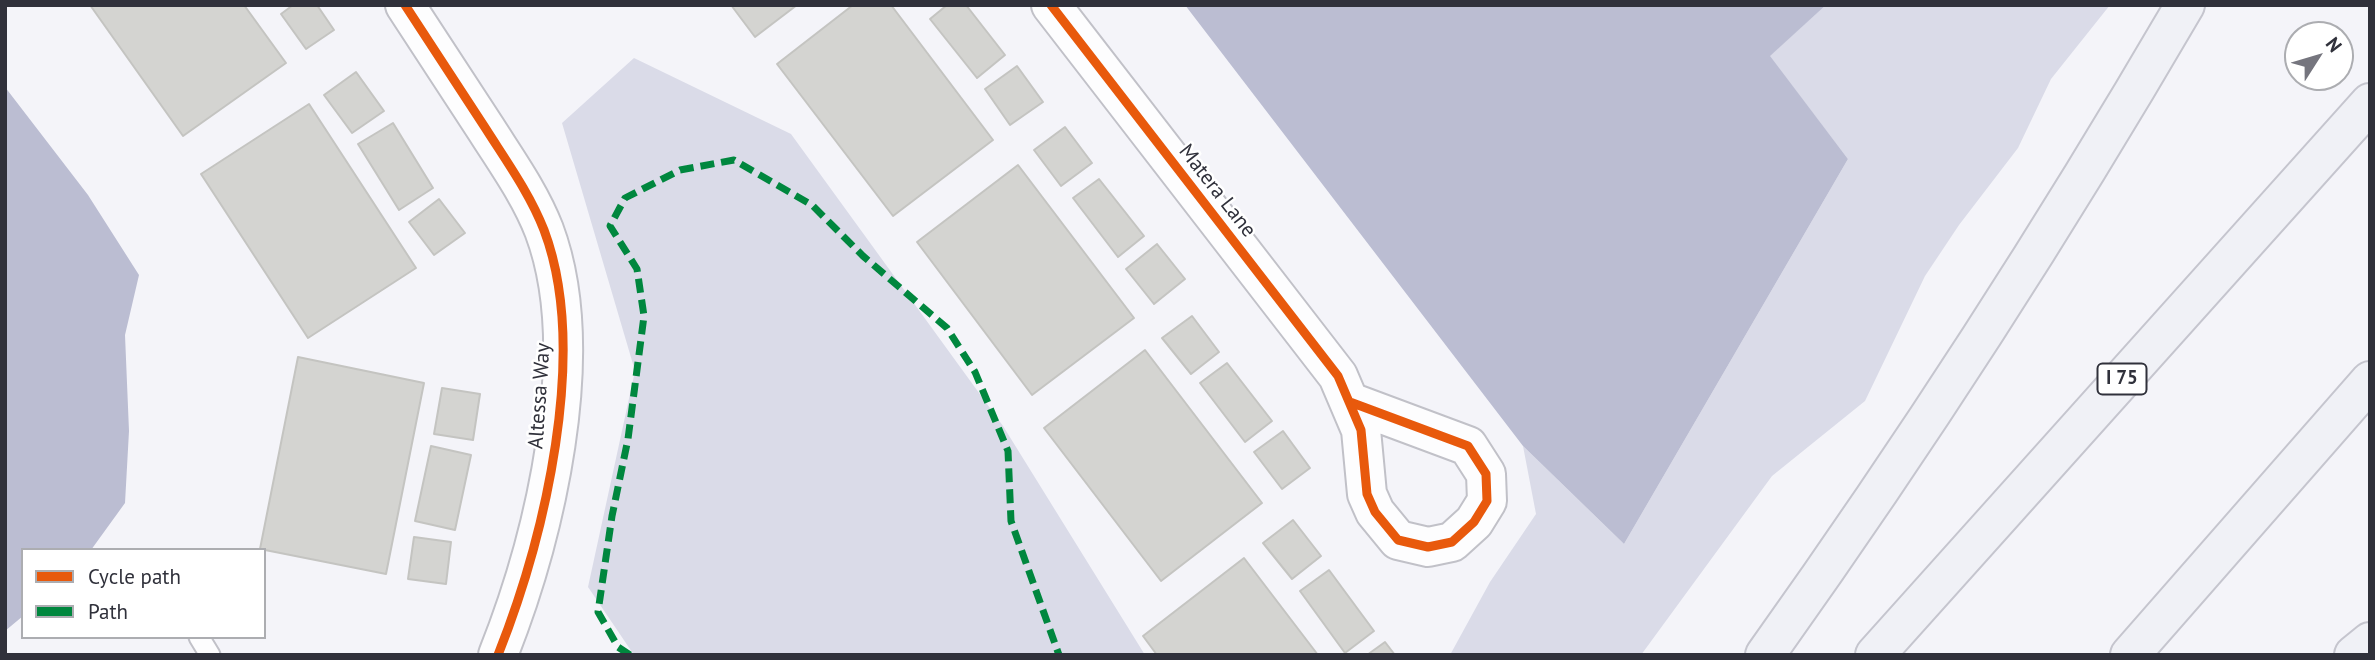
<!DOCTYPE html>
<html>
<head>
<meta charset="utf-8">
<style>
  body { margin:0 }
  #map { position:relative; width:2375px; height:660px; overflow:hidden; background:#f4f4f9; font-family:"PT Sans",sans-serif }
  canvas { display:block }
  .frame { position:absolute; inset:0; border:7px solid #30313b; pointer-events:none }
  .legend { position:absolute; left:21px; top:548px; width:245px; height:91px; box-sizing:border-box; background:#fff; border:2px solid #acadb1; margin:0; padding:9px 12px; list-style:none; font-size:21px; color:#30313b }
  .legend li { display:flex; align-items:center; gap:14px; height:35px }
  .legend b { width:35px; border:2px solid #acadb1 }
  .north { position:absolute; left:2284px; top:21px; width:70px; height:70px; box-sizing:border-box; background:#fff; border:2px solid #acadb1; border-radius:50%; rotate:53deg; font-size:19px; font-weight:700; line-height:28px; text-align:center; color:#30313b }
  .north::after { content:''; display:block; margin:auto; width:24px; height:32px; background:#75757e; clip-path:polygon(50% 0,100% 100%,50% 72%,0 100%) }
</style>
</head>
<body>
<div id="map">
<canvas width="2375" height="660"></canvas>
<div class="frame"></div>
<ul class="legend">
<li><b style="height:9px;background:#e8590c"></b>Cycle path</li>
<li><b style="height:9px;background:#00873e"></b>Path</li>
</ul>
<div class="north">N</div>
</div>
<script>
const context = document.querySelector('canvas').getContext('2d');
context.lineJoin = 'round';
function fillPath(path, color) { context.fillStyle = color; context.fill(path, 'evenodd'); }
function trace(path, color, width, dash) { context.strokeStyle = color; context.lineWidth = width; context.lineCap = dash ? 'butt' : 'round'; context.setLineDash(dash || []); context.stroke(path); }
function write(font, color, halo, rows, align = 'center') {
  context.font = font + ' "PT Sans",sans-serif'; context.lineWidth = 5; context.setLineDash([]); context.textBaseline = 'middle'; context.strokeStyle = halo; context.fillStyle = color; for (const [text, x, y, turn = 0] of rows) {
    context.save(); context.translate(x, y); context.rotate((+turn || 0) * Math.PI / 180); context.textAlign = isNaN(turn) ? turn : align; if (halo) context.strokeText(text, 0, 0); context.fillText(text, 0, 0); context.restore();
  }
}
fillPath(new Path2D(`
  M1826,5H2110L2051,79L2018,148L1959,225L1925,276L1865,401L1772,476L1641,655H1450L1490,582L1536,514L1523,446L1624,544L1848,159L1769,56Z
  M634,58L791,134L1003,426L1145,655H634L588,587L635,371L562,123Z`), '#dadbe8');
fillPath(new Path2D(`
  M1185,5H1826L1770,56L1848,159L1624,544L1523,446Z
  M5,87L88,195L139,275L125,335L129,431L125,503L91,550H23V616L5,631Z`), '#bbbdd2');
const building = new Path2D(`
  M90,5H244L286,63L183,136Z
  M293,5H317L334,30L306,49L281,14Z
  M731,5H797L755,37Z
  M853,5H891L993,140L893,216L777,64Z
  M947,5H966L1005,55L977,78L930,19Z
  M1017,66L1043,102L1010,125L985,89Z
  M356,72L384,111L352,133L324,95Z
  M309,104L416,268L308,338L201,174Z
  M393,123L433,188L399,210L358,144Z
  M1065,127L1092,163L1061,186L1034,150Z
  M1018,165L1134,318L1032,395L917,242Z
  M1099,179L1144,236L1118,257L1073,198Z
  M439,199L465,233L434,255L409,222Z
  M1157,244L1185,279L1154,304L1126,269Z
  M1192,316L1219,352L1191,374L1162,338Z
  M1145,350L1262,503L1161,581L1044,428Z
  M298,357L424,383L386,574L260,549Z
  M1227,363L1272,421L1245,442L1200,383Z
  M442,388L480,394L473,440L434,434Z
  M1283,431L1310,468L1282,489L1254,452Z
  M431,446L471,455L455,530L415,521Z
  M1293,520L1321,556L1292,579L1263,543Z
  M414,537L451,542L446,584L408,579Z
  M1244,558L1318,655H1157L1143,636Z
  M1329,570L1374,631L1345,653L1300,591Z
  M1385,642L1395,655H1367Z`);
fillPath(building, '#d4d4d1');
trace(building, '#c4c4c1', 2);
const service = new Path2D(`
  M199,637L210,655`);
const minor = new Path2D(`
  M405,5C432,47 459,88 486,129C507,162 530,194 544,230C590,352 544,539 498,655
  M1051,5L1338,376L1361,430L1367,494L1375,512L1398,540L1428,547L1452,542L1474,522L1487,501L1486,474L1468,446L1350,402`);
const motorway = new Path2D(`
  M1765,655C1915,445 2055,228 2185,5
  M1875,655L2370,103
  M2130,655L2370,381
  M2354,655L2370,642`);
trace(service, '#c1c1c8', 23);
trace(minor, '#c1c1c8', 42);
trace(motorway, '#c5c5ce', 42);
trace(service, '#fdfdfe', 19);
trace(minor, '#fdfdfe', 38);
trace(motorway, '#f0f1f6', 38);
trace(new Path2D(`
  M630,655L618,647L598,612L612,516L628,439L644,316L637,269L610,226L625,198L680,170L734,160L812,205L863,256L947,328L975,372L1008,451L1011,521L1059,655`), '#00873e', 7, [14, 7]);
trace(new Path2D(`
  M405,5C432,47 459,88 486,129C507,162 530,194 544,230C590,352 544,539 498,655
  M1051,5L1338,376L1361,430L1367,494L1375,512L1398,540L1428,547L1452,542L1474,522L1487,501L1486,474L1468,446L1350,402`), '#e8590c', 9);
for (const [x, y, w] of [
  [2122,379,49]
]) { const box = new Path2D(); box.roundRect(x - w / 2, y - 15.5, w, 31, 5); context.fillStyle = '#fff'; context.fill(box); trace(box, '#30313b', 2); }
write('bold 19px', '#30313b', null, [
  ["I 75",2122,379]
]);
write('21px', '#30313b', '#fff', [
  ["Matera Lane",1217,191,52],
  ["Altessa Way",540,396,-86]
]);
</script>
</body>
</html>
